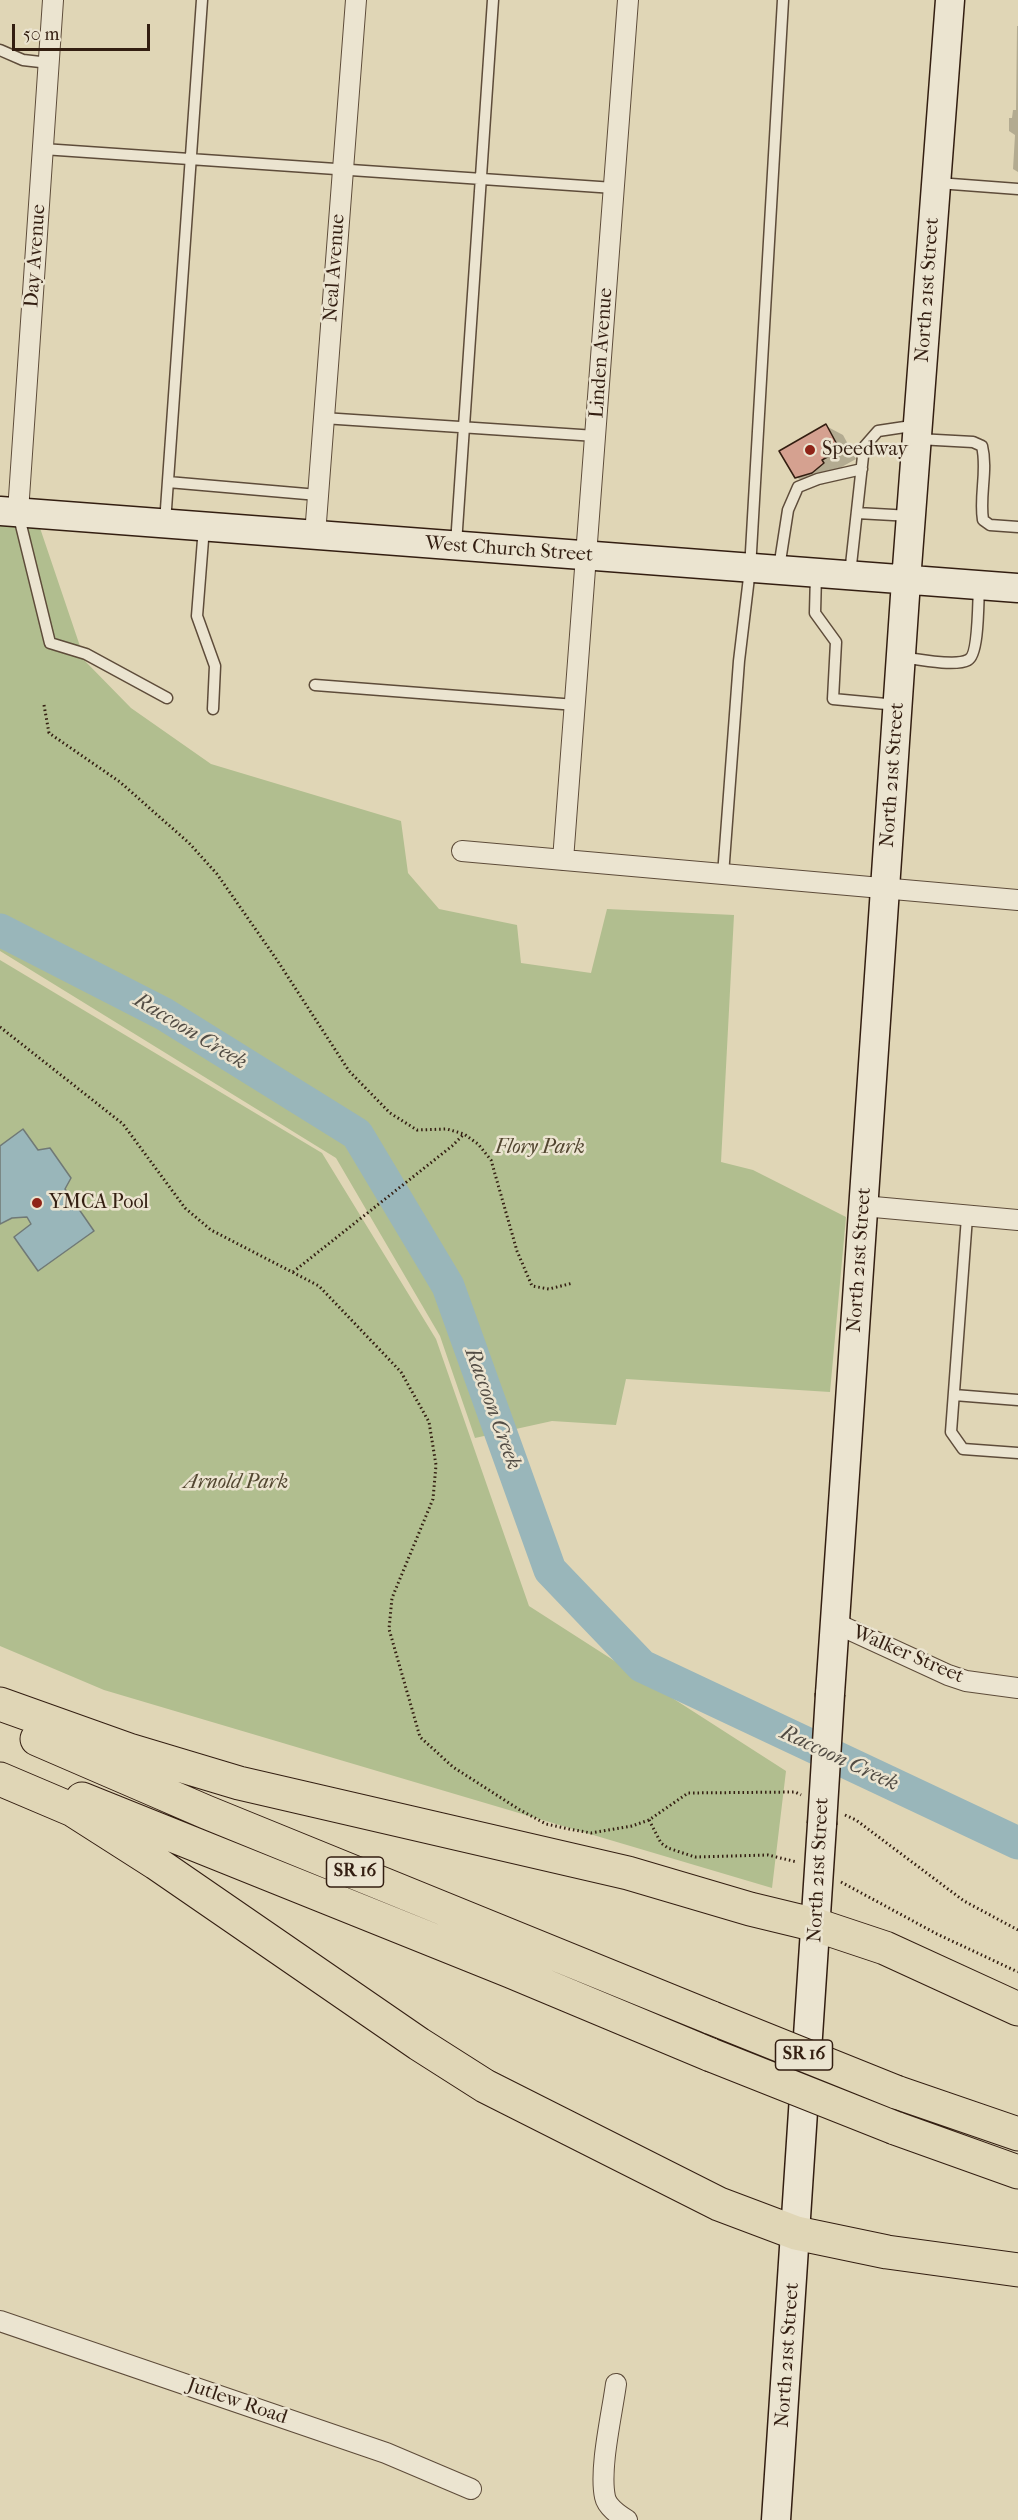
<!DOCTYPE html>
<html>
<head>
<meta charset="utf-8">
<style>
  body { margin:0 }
  #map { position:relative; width:1018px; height:2520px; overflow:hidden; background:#e0d6b6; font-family:"IM FELL French Canon",serif }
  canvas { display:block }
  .scale { position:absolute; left:12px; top:24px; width:138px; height:27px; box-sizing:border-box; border:3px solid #331e11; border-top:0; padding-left:8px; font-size:18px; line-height:21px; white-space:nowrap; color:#331e11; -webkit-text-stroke:4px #ebe4d0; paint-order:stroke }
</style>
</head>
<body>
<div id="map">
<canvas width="1018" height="2520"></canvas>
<div class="scale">50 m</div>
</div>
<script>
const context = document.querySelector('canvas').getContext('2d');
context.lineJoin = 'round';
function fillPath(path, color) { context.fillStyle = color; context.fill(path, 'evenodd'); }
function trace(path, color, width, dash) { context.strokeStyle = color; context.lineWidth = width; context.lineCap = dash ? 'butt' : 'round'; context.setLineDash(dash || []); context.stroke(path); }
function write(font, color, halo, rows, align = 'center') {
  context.font = font + ' "IM FELL French Canon",serif'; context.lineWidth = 5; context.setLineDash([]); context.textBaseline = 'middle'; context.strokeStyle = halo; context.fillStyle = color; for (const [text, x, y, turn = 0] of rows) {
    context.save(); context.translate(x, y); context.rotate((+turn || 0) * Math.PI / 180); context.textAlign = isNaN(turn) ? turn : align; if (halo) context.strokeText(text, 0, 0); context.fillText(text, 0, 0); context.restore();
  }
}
fillPath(new Path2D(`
  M0,525L40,528L85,661L131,708L211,764L401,821L408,873L439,909L517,925L521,963L591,973L607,909L734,915L721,1162L753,1170L846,1217L830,1392L626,1379L616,1425L552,1421L475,1438L440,1336L336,1158L0,951Z
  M0,960L322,1153L436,1339L529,1606L786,1771L772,1888L104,1690L0,1646Z`), '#b1be8f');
const water = new Path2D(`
  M23,1129L38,1150L50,1148L71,1178L65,1189L94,1231L38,1271L14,1237L31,1224L27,1217L12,1218L0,1224V1146Z`);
fillPath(water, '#99b6ba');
trace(water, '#707976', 1.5);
fillPath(new Path2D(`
  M1017,26H1018V172L1013,169L1015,135L1009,131V118H1012L1013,110H1016Z
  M826,426L843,435L856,459L838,469L840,473L824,484L813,487L796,477Z`), '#0003');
trace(new Path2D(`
  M0,930L164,1014L357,1134L448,1286L550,1570L642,1666L1018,1843`), '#99b6ba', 33);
const building = new Path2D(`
  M826,424L840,450L822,460L824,463L812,473L795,478L779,451Z`);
fillPath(building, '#d5a190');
trace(building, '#331e11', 1.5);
const lane = new Path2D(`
  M0,50L23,60L49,63
  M43,149L614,188
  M938,183L1018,189
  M323,418L596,436
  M918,439L973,442L982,446C988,470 979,496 983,520L990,525L1018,527
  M168,482L318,495
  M18,513L50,643L86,654L167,698
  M857,513L911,516
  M165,523L202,0
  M204,527L197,616L215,666L213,709
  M456,544L493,0
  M779,568L788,510L798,487L818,479L862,469
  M816,574L815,613L836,642L833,699L897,705
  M850,574L864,447L878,431L918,425
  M901,657C916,659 955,667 968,660C979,655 978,600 979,587
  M315,685L576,705
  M723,875L739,661L750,569L783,0
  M967,1217L951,1432L963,1449L1018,1453
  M954,1395L1018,1400`);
const street = new Path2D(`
  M18,512L53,0
  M315,535L356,0
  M462,851L1018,900
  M563,860L628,0
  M863,1206L1018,1220
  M835,1623L948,1675L966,1681L1018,1688
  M0,2321L386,2453L471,2489
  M616,2384C612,2414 599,2469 605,2497C607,2507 619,2515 627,2520`);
const secondary = new Path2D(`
  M0,511L1018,588
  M830,1694L906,581L950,0
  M776,2520L822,1824`);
const highway = new Path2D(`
  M0,1704L129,1750L239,1783L628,1873L750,1909L816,1925L885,1948L1018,2009
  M37,1739L206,1812L712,2018
  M0,1779L73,1810L156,1863L419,2044L485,2086L719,2204L796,2233L887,2252L1018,2270
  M82,1799L510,1971L711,2055
  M896,2092L1018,2134
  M895,2128L1018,2172`);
trace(lane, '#5e4c3a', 13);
trace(street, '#5e4c3a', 22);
trace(secondary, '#331e11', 31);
trace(highway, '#331e11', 35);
trace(new Path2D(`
  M44,705L49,733L120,782L189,843L217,874L277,960L349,1071L390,1113L417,1130L447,1129L464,1134L478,1144L491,1160L517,1251L532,1286L549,1289L573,1283
  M0,1027L123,1124L185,1208L211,1230L319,1286L401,1372L429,1422L436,1465L433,1499L392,1598L389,1629L420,1737L453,1767L520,1810L546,1824L569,1829L591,1833L632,1826L649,1820L688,1793L795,1792L801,1795
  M293,1272L452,1146L464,1134
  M845,1815L856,1820L964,1901L1018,1930
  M649,1820L661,1843L668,1848L695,1857L768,1855L797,1862
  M841,1882L937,1934L1018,1972`), '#331e11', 3, [1.5, 3]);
trace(lane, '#ebe4d0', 10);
trace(street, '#ebe4d0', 20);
trace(secondary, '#ebe4d0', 28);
trace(highway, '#e0d6b6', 33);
const secondaryBridge = new Path2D(`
  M822,1824L830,1694`);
const highwayBridge = new Path2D(`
  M712,2018L896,2092
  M711,2055L895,2128`);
trace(secondaryBridge, '#331e11', 31, []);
trace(highwayBridge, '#331e11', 35, []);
trace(secondaryBridge, '#ebe4d0', 28);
trace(highwayBridge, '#e0d6b6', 33);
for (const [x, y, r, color] of [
  [810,450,6,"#8f2418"],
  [37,1203,6,"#8f2418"]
]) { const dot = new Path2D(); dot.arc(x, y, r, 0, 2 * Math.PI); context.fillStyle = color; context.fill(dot); trace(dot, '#ebe4d0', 2); }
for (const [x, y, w] of [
  [355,1872,57],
  [804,2055,57]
]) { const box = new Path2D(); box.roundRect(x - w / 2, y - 15, w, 30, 4.5); context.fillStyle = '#ebe4d0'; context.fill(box); trace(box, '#331e11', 1.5); }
write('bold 18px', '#331e11', null, [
  ["SR 16",355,1872],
  ["SR 16",804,2055]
]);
write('20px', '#331e11', '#ebe4d0', [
  ["Day Avenue",36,256,-86],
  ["Neal Avenue",335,268,-86],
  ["North 21st Street",928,290,-86],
  ["Linden Avenue",602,353,-86],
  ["West Church Street",509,550,4],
  ["North 21st Street",893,775,-86],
  ["North 21st Street",860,1260,-86],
  ["Walker Street",908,1655,23],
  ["North 21st Street",819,1870,-87],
  ["North 21st Street",788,2355,-86],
  ["Jutlew Road",237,2402,19]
]);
write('20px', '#331e11', '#ebe4d0', [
  ["Speedway",822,450],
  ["YMCA Pool",49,1203]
], 'left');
write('italic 20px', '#524630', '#ebe4d0', [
  ["Flory Park",540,1148],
  ["Arnold Park",236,1483]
]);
write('italic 21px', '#524c44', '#ebe4d0', [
  ["Raccoon Creek",190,1032,31],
  ["Raccoon Creek",492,1409,70],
  ["Raccoon Creek",839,1759,25]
]);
</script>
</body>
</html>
